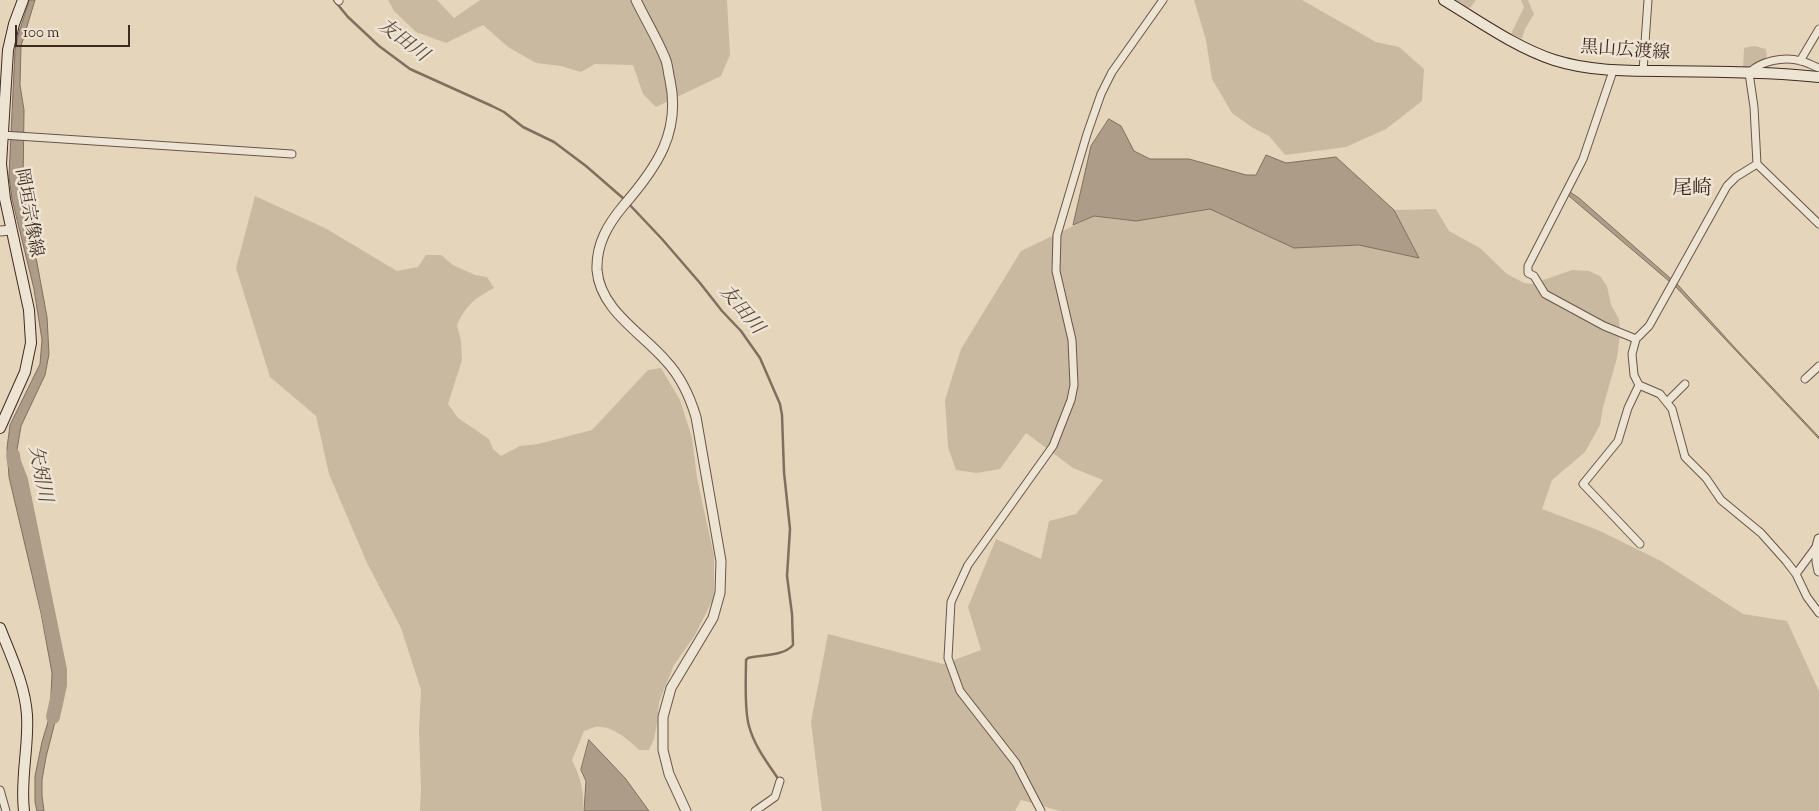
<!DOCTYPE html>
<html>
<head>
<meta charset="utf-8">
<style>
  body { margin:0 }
  #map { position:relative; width:1819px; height:811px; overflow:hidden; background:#e5d6bb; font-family:"Sorts Mill Goudy",serif }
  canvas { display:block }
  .scale { position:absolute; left:15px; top:25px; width:115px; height:22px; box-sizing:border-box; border:2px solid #3f2a22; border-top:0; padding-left:6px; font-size:15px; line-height:18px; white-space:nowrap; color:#3f2a22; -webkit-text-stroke:4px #eee4d3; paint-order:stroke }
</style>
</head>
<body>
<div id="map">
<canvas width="1819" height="811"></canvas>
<div class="scale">100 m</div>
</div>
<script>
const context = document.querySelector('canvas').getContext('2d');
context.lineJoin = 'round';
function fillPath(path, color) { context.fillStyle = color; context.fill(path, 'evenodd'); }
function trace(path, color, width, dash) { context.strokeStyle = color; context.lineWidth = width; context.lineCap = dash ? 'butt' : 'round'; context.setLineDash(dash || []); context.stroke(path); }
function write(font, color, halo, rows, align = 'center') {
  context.font = font + ' "Sorts Mill Goudy","Noto Serif JP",serif'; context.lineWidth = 5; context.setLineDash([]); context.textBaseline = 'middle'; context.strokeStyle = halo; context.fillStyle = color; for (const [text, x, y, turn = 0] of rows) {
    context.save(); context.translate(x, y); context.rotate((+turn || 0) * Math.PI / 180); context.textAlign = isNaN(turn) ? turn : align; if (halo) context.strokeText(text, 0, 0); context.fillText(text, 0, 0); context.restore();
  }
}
fillPath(new Path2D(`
  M388,0H437L454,18L480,0H727L730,55L721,76L656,107L643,94L633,65L595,64L581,72L561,66L536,63L508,47L483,25L446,43L416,32L394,11Z
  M1194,0H1302L1376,42L1399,47L1424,69L1422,101L1386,129L1346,147L1285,155L1269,136L1253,128L1232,113L1212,79L1206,40Z
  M1449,0H1476L1471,7L1466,10Z
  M1521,0H1528L1534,14L1525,29L1522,39L1511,34L1524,7Z
  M1754,46L1766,49L1767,60L1743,68L1744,48Z
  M255,196L325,228L397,271L418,267L426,255H441L453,265L475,275L487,277L494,288C475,298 466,305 457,325L461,341L462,360L448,404L458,418L489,439L493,449L501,456L520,446L538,444L592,430L648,370L661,368L680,400L692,438L697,478L714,556V597L695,635L674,665L659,702L657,723L654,739L649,750H639C629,740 611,725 596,727C592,727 588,730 584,731L572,760C581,779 584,790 583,811H420L421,789L419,730L421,690L401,628L367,563L329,474L316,416L270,377L236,268Z
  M1210,209L1294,248L1359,245L1419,258L1394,210L1436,209L1449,231L1480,248L1507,274L1524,283L1532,284L1572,270L1589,271L1600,276L1607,286L1611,305L1619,319L1620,334L1617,358L1603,407L1600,425L1585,452L1552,480L1542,509L1598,530L1661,561L1743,614L1787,621L1819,691V811H1060L1021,800L1015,811H822L811,722L828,634L943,664L981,650L968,607L996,539L1041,559L1049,521L1076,514L1103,480L1073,468L1026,433L1000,469L977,473L956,470L948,447L945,400L961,349L1021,251L1094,216L1136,221Z`), '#c9b9a1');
const water = new Path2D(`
  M30,0H35L21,46L20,85L24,110L23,187L47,317L49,354L45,375L21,426L17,450L19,480L34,555L53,638L58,676L55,722L46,757L42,780V796L44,811H37L35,802V776L42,742L50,715L52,673L41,613L9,477L7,448L10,425L40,364L42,340L34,289L12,199L9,176L15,50L19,32Z
  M1109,119L1121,126L1134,151L1150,159H1189L1246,175H1256L1266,155L1286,163L1336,157L1394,210L1419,258L1359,245L1294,248L1210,209L1136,221L1094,216L1073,225L1091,146Z
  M1570,192L1579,198L1678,285L1736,349L1819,437V439L1676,287L1569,196Z
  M589,740L625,778L649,811H584L586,781L581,770Z`);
fillPath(water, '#ad9c87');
trace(water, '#816e5f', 1);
trace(new Path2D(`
  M334,0L348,17L379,46L410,69L492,106L504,112L523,127L554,142L586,166L624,199
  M628,203L662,239L700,283L722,311L741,331L760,358L780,404L782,415L784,472L790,529L787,576L792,614L793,645C784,656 761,655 748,658L746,660C746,678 744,709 749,726C754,745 766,761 777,777`), '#816e5f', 2.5);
trace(new Path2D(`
  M13,455L14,462L21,480L60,670V685L53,717`), '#ad9c87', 14);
const minor = new Path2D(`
  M338,0L339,1
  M1800,61L1819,29
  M1819,68C1813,66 1807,62 1801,61C1784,56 1760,61 1749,73L1754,107L1757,164L1819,224
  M1613,71L1583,159L1528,266V273L1534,276L1545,294L1604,326L1636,339
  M1643,71L1648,0
  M2,135L292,154
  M1757,164L1736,177L1727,186L1649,326L1636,339L1632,354L1634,375L1639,385L1660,394L1672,409L1685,457L1706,478L1721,500L1761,533L1786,561L1796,574L1807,597L1819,613
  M1805,379L1819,366
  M1639,385L1628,408L1618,441L1583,484L1640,544
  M1667,402L1685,384
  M1796,574L1816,547
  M0,790L6,811
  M755,811L775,797L780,781
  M1041,811L1016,763L960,691L948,658L951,602L968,565L1053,446L1071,400L1074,385L1072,340L1056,271L1057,235L1087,134L1101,94L1112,72L1163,0`);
const tertiary = new Path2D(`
  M636,0C645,19 657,38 665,58C668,64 668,73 670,80C681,132 657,167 624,205C608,224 596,244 597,270C600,310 642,333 666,361C681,377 690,397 696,417L721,561L720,593L713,618L671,688L663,717V750L669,774L686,811
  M0,231L11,230
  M1819,539C1815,550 1816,560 1819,571`);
const secondary = new Path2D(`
  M1444,0C1479,21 1515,47 1554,60C1589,71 1624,71 1660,71C1712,72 1766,71 1819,77
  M0,428L25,372L31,343L29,310L5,199L1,164L8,50L14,24L23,0
  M0,628C11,656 25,685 27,715C29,747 20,779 24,811`);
trace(minor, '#685548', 9);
trace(tertiary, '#685548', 11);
trace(secondary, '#3f2a22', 12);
trace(minor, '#eee4d3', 7);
trace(tertiary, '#eee4d3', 9);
trace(secondary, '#eee4d3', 10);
write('18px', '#3f2a22', '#eee4d3', [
  ["黒山広渡線",1625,52,4],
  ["岡垣宗像線",27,213,80]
]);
write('italic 19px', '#5a463b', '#eee4d3', [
  ["友田川",402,42,37],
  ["友田川",740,311,50],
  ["矢矧川",38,474,79]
]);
write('20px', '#3f2a22', '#eee4d3', [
  ["尾崎",1692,191]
]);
</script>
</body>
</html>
